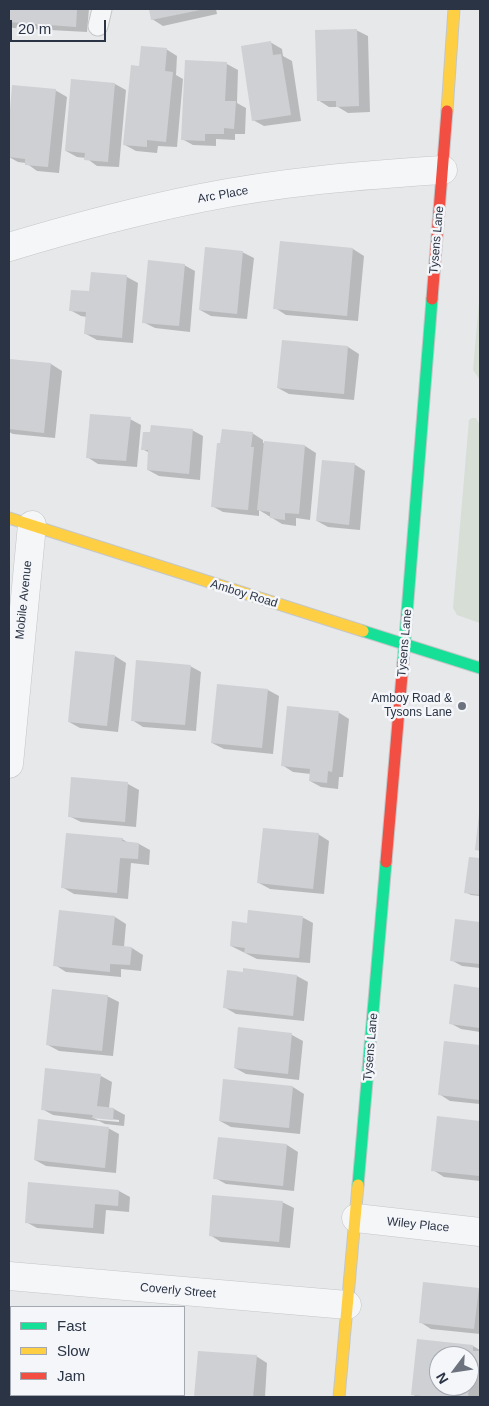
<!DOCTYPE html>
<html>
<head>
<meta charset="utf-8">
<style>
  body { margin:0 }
  #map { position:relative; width:489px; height:1406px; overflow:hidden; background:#e6e8ea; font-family:Helvetica,sans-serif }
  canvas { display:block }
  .frame { position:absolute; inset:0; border:10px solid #2b3445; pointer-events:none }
  .legend { position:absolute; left:10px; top:1306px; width:175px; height:90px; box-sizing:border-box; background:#f4f6f9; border:1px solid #a4a8b1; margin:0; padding:6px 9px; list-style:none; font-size:15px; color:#2b3445 }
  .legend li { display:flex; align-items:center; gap:10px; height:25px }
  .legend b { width:25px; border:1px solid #a4a8b1 }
  .north { position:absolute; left:429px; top:1346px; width:50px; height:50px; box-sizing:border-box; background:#f4f6f9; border:1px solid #a4a8b1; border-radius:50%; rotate:239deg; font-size:14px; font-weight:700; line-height:20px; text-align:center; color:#2b3445 }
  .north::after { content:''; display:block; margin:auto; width:18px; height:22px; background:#6c737f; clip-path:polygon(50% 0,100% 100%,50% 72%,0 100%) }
  .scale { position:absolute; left:10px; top:20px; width:96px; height:22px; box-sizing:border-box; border:2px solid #2b3445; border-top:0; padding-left:6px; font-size:15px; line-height:18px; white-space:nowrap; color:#2b3445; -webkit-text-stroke:4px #f4f6f9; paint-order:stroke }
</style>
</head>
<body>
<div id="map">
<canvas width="489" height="1406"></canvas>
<div class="frame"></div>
<ul class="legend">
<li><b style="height:6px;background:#16e098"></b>Fast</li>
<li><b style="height:6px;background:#ffcf43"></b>Slow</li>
<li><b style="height:6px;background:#f24e42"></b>Jam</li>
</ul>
<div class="north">N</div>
<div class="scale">20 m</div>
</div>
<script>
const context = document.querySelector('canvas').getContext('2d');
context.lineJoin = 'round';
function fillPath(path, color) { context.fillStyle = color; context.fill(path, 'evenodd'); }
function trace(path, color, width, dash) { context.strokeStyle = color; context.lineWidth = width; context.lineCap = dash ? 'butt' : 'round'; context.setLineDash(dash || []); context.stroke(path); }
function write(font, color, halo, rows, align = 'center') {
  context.font = font + ' Helvetica,sans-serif'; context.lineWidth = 5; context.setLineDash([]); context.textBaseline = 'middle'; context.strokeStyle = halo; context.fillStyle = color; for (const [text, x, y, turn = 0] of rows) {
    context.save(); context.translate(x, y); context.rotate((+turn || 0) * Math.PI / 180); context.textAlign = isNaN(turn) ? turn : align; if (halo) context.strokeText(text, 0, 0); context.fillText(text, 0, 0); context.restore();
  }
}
fillPath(new Path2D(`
  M480,291V380L473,370Z
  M472,418H476L480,425V623L457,615L453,608L469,420Z`), '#d6ded6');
fillPath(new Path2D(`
  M9,9H89L87,32L13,28L9,25Z
  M150,9H216L217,14L163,26L152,19Z
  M356,30L368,36L370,112L348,113L338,107H329L318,100Z
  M270,42L282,49L283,56L292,61L301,121L264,126L253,120Z
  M166,49L177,56L176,75L183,79L177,147L158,146L157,153L136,151L125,145L141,68Z
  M187,61L227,64L238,70L237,103L246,108L245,134H235V140L216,139V146L193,145L182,139Z
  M115,84L126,90L119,167L97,166L86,158L77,157L66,151Z
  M13,86L55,90L67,97L59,173L37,171L26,163L18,162L9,157V134Z
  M281,243L353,249L364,256L358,321L286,315L275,308Z
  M242,252L254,258L247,319L211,316L200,310Z
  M184,265L195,271L190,332L155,328L143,322Z
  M92,273L127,277L138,283L133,343L97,340L86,334L87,317L81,316L70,310L90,293Z
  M348,347L359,354L354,400L289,394L278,388Z
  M9,360L51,364L62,371L55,438L13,434L9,432Z
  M130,419L141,425L137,467L98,464L87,457Z
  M192,430L203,436L200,480L159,476L148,470L150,453L142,449Z
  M252,433L263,440V443L305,446L316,453L310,520L296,518V526L282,524L259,510V516L223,512L212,506Z
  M354,464L365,471L360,530L328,527L317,521Z
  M115,656L126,663L118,732L80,728L69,722Z
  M190,666L201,672L196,731L143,727L132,720Z
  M268,690L279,696L273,754L224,749L212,743Z
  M338,712L349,719L343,777H339L338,789L321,787L310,781L311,774L293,772L282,765Z
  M128,784L139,790L136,827L81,822L69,816Z
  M318,834L329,841L324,894L270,889L259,883Z
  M122,839L129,843L139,844L150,850L149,865L131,863L128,899L74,894L62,887Z
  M470,858L480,860V896L471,895L465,892Z
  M115,917L126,924L124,947L132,948L143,955L141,971L121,969V977L66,972L55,965Z
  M302,917L313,923L310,963L257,959L231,946L248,924Z
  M456,920L480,924V968L462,966L451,960Z
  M297,976L308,982L304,1021L236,1014L224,1007Z
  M455,986L480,989V1032L461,1029L450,1023Z
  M107,996L119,1002L113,1056L59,1051L48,1045Z
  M240,1029L292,1035L303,1041L299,1080L246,1074L235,1068Z
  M445,1042L480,1046V1104L450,1101L439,1094Z
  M101,1076L112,1082L109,1108L114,1109L125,1115L124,1126L105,1124L99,1121L53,1115L42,1109ZM92,1117L119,1120V1122L98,1120Z
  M293,1087L304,1094L300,1134L231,1127L220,1121Z
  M438,1118L480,1122V1181L444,1177L433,1170Z
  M108,1128L119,1134L116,1173L46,1166L35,1160Z
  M287,1145L298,1152L294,1191L226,1184L215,1178Z
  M119,1191L130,1197L129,1212L106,1210L104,1234L37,1228L26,1222Z
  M282,1202L294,1208L290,1248L221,1242L210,1235Z
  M478,1289L480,1291V1334L431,1329L420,1322Z
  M418,1340L473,1346L480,1350L479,1397H417L412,1394ZM439,1356H469V1386H439Z
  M199,1352L256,1356L267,1363L265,1397H196Z
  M26,1395H85V1397H46Z`), '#0003');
fillPath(new Path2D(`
  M9,9H77L76,27L9,22Z
  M149,9H200V10L151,20Z
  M357,29L359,106L336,107V101H317L315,30Z
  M271,41L273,55L281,54L291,115L252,121L241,46Z
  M141,46L167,48L165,71L173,72L166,142L147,140V147L123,145L131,65L139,66Z
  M185,60L227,62L225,101H236L234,129L224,128V134H205V141L181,140Z
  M71,79L115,83L108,162L84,160L85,153L65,151Z
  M12,85L56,89L48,167L25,165V159L9,157V123Z
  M280,241L353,248L347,316L273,309Z
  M205,247L243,251L237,314L199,310Z
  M148,260L185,264L179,326L142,323Z
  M91,272L127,275L122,338L84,334L86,312L69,311L71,290L89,291Z
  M282,340L348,346L344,394L277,388Z
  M9,359L51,363L44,433L9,429Z
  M90,414L131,417L126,461L86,458Z
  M151,425L193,429L189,474L147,470L148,450H141L143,432H150Z
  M222,429L253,432L251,447H254L248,510L211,507L217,443H220Z
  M264,441L305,445L299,514L285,513V520L270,518V512L257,510Z
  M322,460L355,463L349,525L316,521Z
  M75,651L115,655L107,726L68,722Z
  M136,660L191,665L185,725L131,721Z
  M217,684L268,689L262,748L211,743Z
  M287,706L339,711L332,772L328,771L327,783L309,781L310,769L281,766Z
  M71,777L128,782L125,822L68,817Z
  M479,814H480V851L475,850Z
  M263,828L319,833L313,889L257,883Z
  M66,833L123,838L122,841L139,843L138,859L120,858L117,893L61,888Z
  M469,857L480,858V895L464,893Z
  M59,910L115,916L112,945L132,947L130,965L110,964V972L53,966Z
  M248,910L303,916L299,958L244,953L245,948L230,946L232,921L247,923Z
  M455,919L480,922V964L450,961Z
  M243,968L297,975L293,1016L223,1008L227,970L243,972Z
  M454,984L480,988V1028L449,1024Z
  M52,989L108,995L102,1051L46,1045Z
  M238,1027L292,1033L288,1074L234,1068Z
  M444,1041L480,1045V1100L438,1095Z
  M45,1068L101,1074L97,1106L114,1108L113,1120L92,1118L93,1115L41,1110Z
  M223,1079L293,1086L289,1128L219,1121Z
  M437,1116L480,1121V1176L431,1171Z
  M38,1119L109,1127L105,1168L34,1160Z
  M218,1137L287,1144L283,1186L213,1179Z
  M28,1182L119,1190L118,1206L95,1204L93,1228L25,1223Z
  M212,1195L283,1201L279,1242L209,1236Z
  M423,1282L479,1288L474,1329L419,1323Z
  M417,1339L473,1345V1351H480V1369L471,1368L470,1375L469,1356H439V1386H469L468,1397H434L411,1395Z
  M198,1351L257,1355L253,1397H194Z`), '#ced0d3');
const lane = new Path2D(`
  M98,26L102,9`);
const street = new Path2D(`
  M9,247C72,228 136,211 201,198C280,182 362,175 443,170
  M9,764L32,525
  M356,1218L480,1232
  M9,1276L347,1305`);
const fast = new Path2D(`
  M363,631L480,668
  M403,663L432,299
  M358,1185L386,862`);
const slow = new Path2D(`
  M447,111L454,9
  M9,518L363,631
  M339,1397L358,1185`);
const jam = new Path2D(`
  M432,299L447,111
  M386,862L403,663`);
trace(lane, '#c4c6c8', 21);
trace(street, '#c4c6c8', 29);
trace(fast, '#c4c6c8', 13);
trace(slow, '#c4c6c8', 13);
trace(jam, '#c4c6c8', 13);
trace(lane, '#f5f6f7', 19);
trace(street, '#f5f6f7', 28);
trace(fast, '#16e098', 11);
trace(slow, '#ffcf43', 11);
trace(jam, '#f24e42', 11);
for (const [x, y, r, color] of [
  [462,706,5,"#6c737f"]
]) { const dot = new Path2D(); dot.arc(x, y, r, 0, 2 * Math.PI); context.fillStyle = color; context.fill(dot); trace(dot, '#f4f6f9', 2); }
write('12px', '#2b3445', '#f4f6f9', [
  ["Arc Place",223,195,-10],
  ["Tysens Lane",437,240,-85],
  ["Amboy Road",244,594,17],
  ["Mobile Avenue",24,600,-84],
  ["Tysens Lane",405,643,-85],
  ["Tysens Lane",371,1047,-85],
  ["Wiley Place",418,1225,6],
  ["Coverly Street",178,1291,5]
]);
write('12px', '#2b3445', '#f4f6f9', [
  ["Amboy Road &",452,699],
  ["Tysons Lane",452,713]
], 'right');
</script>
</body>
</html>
